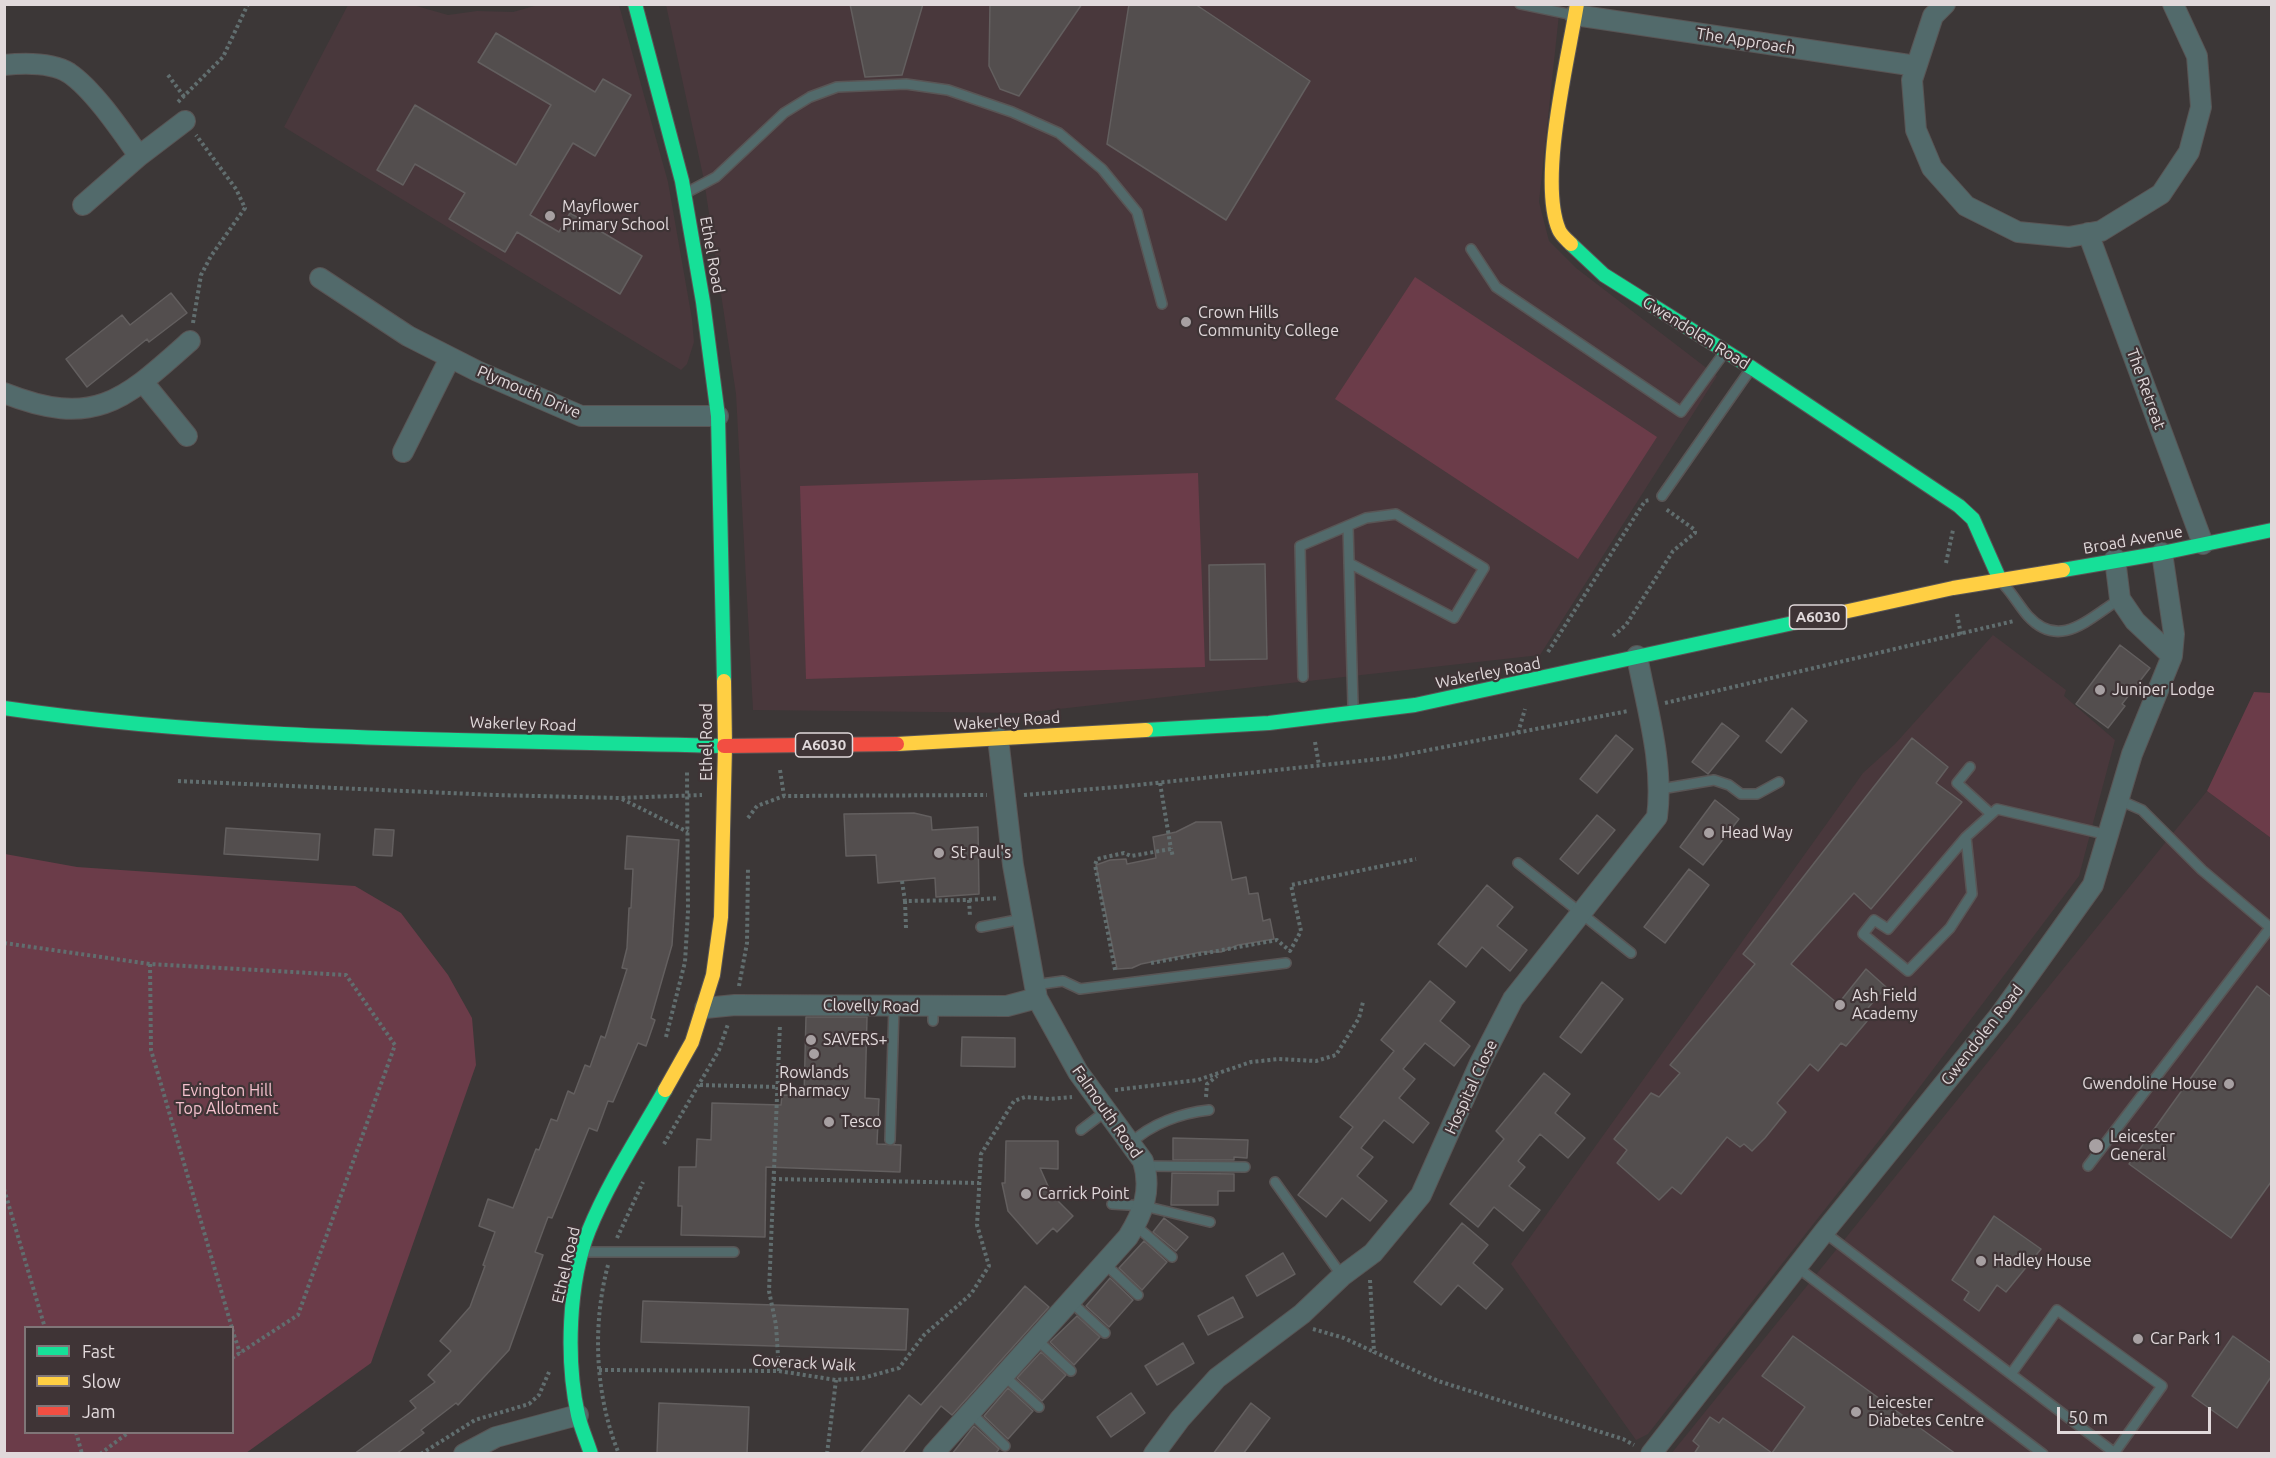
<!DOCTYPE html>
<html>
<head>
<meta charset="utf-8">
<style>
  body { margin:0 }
  #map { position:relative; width:2276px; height:1458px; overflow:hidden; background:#3c3737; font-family:Ubuntu,sans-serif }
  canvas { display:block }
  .frame { position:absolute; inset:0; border:6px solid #e1d9db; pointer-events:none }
  .legend { position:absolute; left:24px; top:1326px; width:210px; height:108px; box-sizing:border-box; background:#3f3436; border:2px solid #807678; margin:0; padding:8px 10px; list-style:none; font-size:18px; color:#e1d9db }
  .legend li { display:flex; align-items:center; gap:12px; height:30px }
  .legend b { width:30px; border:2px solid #807678 }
  .scale { position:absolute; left:2057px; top:1407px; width:154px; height:27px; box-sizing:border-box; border:3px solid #e1d9db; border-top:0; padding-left:8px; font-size:18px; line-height:21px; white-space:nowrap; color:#e1d9db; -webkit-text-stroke:4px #3f3436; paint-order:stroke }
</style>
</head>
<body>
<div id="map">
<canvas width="2276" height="1458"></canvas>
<div class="frame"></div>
<ul class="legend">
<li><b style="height:8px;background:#16e098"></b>Fast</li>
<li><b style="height:8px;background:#ffcf43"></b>Slow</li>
<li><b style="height:8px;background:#f24e42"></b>Jam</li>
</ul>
<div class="scale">50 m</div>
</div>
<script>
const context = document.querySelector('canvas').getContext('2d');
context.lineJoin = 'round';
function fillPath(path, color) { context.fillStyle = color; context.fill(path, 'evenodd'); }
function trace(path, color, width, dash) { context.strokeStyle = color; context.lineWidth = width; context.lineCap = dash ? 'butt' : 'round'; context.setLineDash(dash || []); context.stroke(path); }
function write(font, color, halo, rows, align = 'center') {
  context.font = font + ' Ubuntu,sans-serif'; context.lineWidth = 4.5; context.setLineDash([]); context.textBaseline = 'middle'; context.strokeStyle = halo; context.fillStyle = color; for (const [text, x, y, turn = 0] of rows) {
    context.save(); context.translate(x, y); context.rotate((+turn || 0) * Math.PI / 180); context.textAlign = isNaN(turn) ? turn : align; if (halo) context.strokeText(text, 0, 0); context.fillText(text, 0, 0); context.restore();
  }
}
fillPath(new Path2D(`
  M348,5H413L448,15L477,11L513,12L538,5H619L668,182L692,319L694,342L687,364L681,370L284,127Z
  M666,5H1560L1539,202L1549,241L1576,268L1717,376L1540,655L1023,713L753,710L736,394L704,180Z
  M1993,635L2066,690L2064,696L2115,740L2079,876L1885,1133L1648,1434L1636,1440L1511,1264L1863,773L1895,744Z
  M2207,791L2271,838V1453L1671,1454Z`), '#49383c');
fillPath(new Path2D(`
  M1415,277L1657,437L1578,559L1335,399Z
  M1198,473L1205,667L806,679L800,486Z
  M2254,692L2271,693V838L2207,791Z
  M5,854L77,867L355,886L401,913L448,975L472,1018L476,1065L371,1363L246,1453H5ZM26,1328H232V1432H26Z`), '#6b3c49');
const building = new Path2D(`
  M850,4H923L902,75L865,77Z
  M990,4H1082L1019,96L1000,89L989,66Z
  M1129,4H1195L1310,81L1226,220L1107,144Z
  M496,33L595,92L603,79L631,95L595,156L573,143L530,215L559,232L570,213L642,256L620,294L517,232L505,252L449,219L465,193L415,164L403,185L377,170L415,105L516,165L551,105L478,62Z
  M171,293L187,313L149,342L147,339L87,387L66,359L122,315L130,325Z
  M1265,564L1267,659L1210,660L1209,565Z
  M2120,645L2150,668L2122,704L2125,706L2108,728L2076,704Z
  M1792,708L1807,721L1781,753L1766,741Z
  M1722,723L1739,736L1708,774L1692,762Z
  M1616,735L1633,749L1597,793L1580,779Z
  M1912,738L1948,767L1936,783L1962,802L1871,909L1854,893L1791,964L1838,1004L1866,969L1886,987L1862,1015L1868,1020L1846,1046L1841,1043L1818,1071L1810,1064L1777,1103L1786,1112L1765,1138L1752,1151L1744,1144L1740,1147L1727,1137L1681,1194L1672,1187L1659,1200L1617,1163L1627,1150L1614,1139L1651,1093L1659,1097L1680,1073L1670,1065L1755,964L1743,954Z
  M1715,800L1739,819L1703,865L1680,847Z
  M914,813L931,817L932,830L978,827L979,894L936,897L935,878L878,883L876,855L846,856L844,814Z
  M1597,815L1615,830L1578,874L1560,859Z
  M1196,822H1221L1232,880L1246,877L1249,894L1258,893L1263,921L1270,919L1274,939L1238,945L1221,952H1201L1141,964L1132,968L1117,969L1096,865L1110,860L1126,859L1127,864L1156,858L1153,837L1176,832Z
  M226,828L320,834L318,860L224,854Z
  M375,829L394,830L392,856L373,855Z
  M627,836L679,840L672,945L651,1018L655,1020L646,1046L638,1043L613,1102L608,1101L597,1131L589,1128L552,1218L548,1217L535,1252L543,1255L509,1350L458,1405L456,1403L421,1430L424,1433L396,1454H354L416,1408L410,1401L435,1382L428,1375L451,1351L440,1341L470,1307L485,1266L483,1265L495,1232L479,1226L488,1199L513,1208L536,1149L539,1150L551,1119L557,1121L568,1091L574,1094L585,1065L590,1067L601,1036L605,1038L627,969L622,968L627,948L629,908H631L633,869H625Z
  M1689,869L1709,885L1665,943L1644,927Z
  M1487,885L1513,907L1497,926L1527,950L1510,971L1482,947L1466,967L1438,944Z
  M1430,981L1455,1002L1440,1021L1470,1046L1454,1066L1425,1043L1403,1069L1415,1079L1399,1098L1429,1123L1413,1143L1384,1120L1361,1148L1373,1157L1357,1176L1387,1201L1370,1221L1342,1198L1326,1217L1298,1195L1353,1127L1340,1117L1394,1051L1381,1040Z
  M1602,982L1623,999L1581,1053L1560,1037Z
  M2257,986L2271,997V1182L2231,1238L2129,1164Z
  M806,1017H867L865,1098L879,1099L877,1144L901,1145L900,1172L766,1167L765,1237L681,1235L682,1206H678L679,1167H696L697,1139L711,1140L712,1103L781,1105L782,1095L804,1096Z
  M962,1037L1015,1038V1067L961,1066Z
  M1544,1073L1570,1094L1555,1113L1585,1138L1568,1158L1540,1134L1518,1161L1525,1167L1509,1186L1540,1210L1523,1231L1494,1207L1478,1227L1450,1204L1504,1139L1496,1131Z
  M1173,1138L1248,1140L1247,1158L1234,1157V1160H1173Z
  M1006,1141H1058V1169L1040,1168L1052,1195L1073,1216L1057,1232L1053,1228L1037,1244L1008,1211L1002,1183H1005Z
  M1172,1173L1234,1174V1191H1218V1205H1171Z
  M1994,1216L2041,1249L2006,1292L1997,1285L1979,1311L1964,1300L1969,1292L1952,1280Z
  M1164,1218L1188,1237L1176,1251L1153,1232Z
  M1462,1223L1488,1245L1473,1263L1503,1289L1486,1309L1458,1285L1441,1305L1414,1282Z
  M1144,1241L1167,1262L1142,1290L1119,1268Z
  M1283,1253L1295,1274L1257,1296L1246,1276Z
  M1110,1278L1133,1300L1109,1327L1086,1306Z
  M1025,1286L1049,1307L952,1415L941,1406L902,1454H860L909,1395L921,1405Z
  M1233,1297L1243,1317L1208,1335L1198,1316Z
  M643,1301L908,1309L906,1350L641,1342Z
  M1077,1316L1100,1337L1074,1365L1050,1342Z
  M1793,1336L1956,1454H1694L1699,1446L1693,1441L1710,1417L1719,1423L1723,1418L1772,1453L1805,1407L1762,1376Z
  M2233,1336L2271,1363V1377L2237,1428L2192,1396Z
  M1183,1343L1194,1363L1157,1385L1145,1366Z
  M1041,1352L1066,1375L1042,1401L1017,1378Z
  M1008,1388L1033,1411L1008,1439L984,1416Z
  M1131,1393L1145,1413L1111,1437L1097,1417Z
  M659,1403L749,1407L747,1454H657Z
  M1251,1403L1270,1418L1243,1454H1213Z
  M974,1426L999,1449L995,1454H952Z`);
fillPath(building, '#534e4e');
trace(building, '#635f5f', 1.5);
const lane = new Path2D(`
  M1520,4L1573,15
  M686,193L716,177L784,113L810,97L837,87L906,84L948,90L1012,112L1059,133L1102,169L1137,212L1162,304
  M1471,249L1496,287L1681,412L1724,353
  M1662,496L1750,370
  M1348,526L1353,706
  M2005,586C2014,596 2020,607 2028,616C2060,651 2089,618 2120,599
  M1303,677L1300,546L1366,518L1396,514L1484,568L1454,618L1349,563
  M1970,767L1957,783L1991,814
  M1661,789L1714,780L1729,785L1741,794H1757L1779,782
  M2119,800L2142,810L2202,870L2272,929
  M1966,837L1972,894L1950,928L1908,971L1863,934L1874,920L1888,929L1966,837L1997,809L2108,835
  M1518,863L1631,953
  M981,927L1022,919
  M1034,985L1063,981L1080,989L1286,963
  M933,1021V1007
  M1081,1130L1106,1111
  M890,1140L894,1006
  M1131,1143C1151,1124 1181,1113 1209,1110
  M1144,1166L1245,1167
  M2088,1166L2270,928
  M1275,1182L1342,1276
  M1112,1204L1144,1206L1210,1222
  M1135,1225L1172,1257
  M1824,1232L2116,1454
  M586,1252H734
  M1104,1263L1138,1295
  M1797,1267L2043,1454
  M1070,1301L1105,1333
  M1036,1339L1071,1371
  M2011,1374L2057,1310L2162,1386L2115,1452
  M1003,1375L1039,1407
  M970,1412L1005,1446`);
const street = new Path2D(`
  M1945,4L1933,16L1912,80L1916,130L1932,168L1966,206L2018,232L2069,237L2101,231L2161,194L2189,152L2201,107L2197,56L2173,4
  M1575,15L1916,66
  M4,65C24,63 51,62 69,73C94,90 122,132 139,156
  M83,205L139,156L185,121
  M2088,233L2203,544
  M320,278L408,336L477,371L581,416H718
  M143,382L187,436
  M4,393C95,429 124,400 190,341
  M403,452L450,358
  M2115,559L2120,599L2135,621L2172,656
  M705,1008L735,1005L1007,1006L1037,998
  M464,1454L496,1437L578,1415
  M933,1454L1128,1237C1143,1213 1152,1190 1143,1161L1078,1072L1037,998L1013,865L998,738
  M1154,1454L1180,1419L1217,1378L1302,1314L1342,1276L1373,1253L1421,1195L1480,1063L1513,999L1657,817C1664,764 1647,709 1637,656
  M1651,1454L1824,1232L2000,1015L2093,885L2132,754L2172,656L2174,634L2162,553`);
const fast = new Path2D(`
  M635,4L682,181L703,302L718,416L724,681
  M1571,244L1604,275L1752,368L1959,506L1973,519L2000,580
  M2063,570L2162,553L2272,530
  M4,708C242,743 484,739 724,746
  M1146,730L1269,723L1415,705L1830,615
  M591,1454C587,1441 581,1428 578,1415C566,1361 568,1282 589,1230C609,1181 639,1136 665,1090`);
const slow = new Path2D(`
  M1571,244C1567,240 1561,235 1559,230C1538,180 1568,60 1577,4
  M1830,615L1953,588L2063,570
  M897,744L1146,730
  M665,1090L692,1042L713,975L721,917L725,746L724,681`);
const jam = new Path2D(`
  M724,746L897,744`);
trace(lane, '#595555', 12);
trace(street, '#595555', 22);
trace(fast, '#595555', 16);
trace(slow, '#595555', 16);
trace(jam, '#595555', 16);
trace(new Path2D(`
  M168,75L185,98
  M178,102L223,57L248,4
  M193,323L201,275L211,256L245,208L236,189L196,135
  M1946,563L1953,530
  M1957,614L1961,635
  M1613,636L1626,625L1673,551L1695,533V530L1666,509
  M1548,652L1645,501L1650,500
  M1665,703L2014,621
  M1518,733L1525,709
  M1315,742L1319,765
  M780,770L784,796
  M178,781L495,795L620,798L702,795
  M1160,783L1171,849
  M1024,795L1128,786L1388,758L1628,711
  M622,799L688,832
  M748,818L757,806L784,796L987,795
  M902,881L905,901L969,900L970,917
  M969,900L999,898
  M905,901L906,928
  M4,943L150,964L346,975L395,1045L298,1315L232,1358
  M1151,963L1277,940L1290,951L1301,931L1291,885L1416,859
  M150,964L151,1050L232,1328
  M1115,970L1095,865L1097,859L1124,853L1131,856L1171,849L1173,857
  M739,986L747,943L748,868
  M666,1037L685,962L688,911L687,771
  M700,1085L778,1087
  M1115,1090L1198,1080L1251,1062L1279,1059L1316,1061L1336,1055L1359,1018L1363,1002
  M1206,1097L1207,1084L1217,1076
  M664,1144L719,1050L728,1024
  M773,1179L979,1183
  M4,1189L45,1328
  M617,1238L643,1182
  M608,1265C592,1325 595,1396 619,1454
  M1370,1280L1374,1352L1438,1381L1623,1439L1634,1445
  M232,1329L240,1353
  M1313,1329L1344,1338L1374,1352
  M599,1370L779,1371L836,1380L863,1378L899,1368L924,1335L971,1294L989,1266L977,1225L981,1154L1014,1101L1025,1097L1049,1099L1072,1097
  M779,1371L776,1325L769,1291L780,1024
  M76,1432L82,1454
  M100,1454L129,1432
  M421,1454L475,1420L529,1404L539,1395L549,1372
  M827,1454L836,1380`), '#616e6f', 4, [3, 3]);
trace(lane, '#526a6b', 9);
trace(street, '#526a6b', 20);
trace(fast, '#16e098', 14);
trace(slow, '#ffcf43', 14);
trace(jam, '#f24e42', 14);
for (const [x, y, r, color] of [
  [550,216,6,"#a7a0a2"],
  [1186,322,6,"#a7a0a2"],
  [2100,690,6,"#a7a0a2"],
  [1709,833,6,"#a7a0a2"],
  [939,853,6,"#a7a0a2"],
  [1840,1005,6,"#a7a0a2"],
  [811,1040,6,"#a7a0a2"],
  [814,1054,6,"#a7a0a2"],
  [2229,1084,6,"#a7a0a2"],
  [829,1122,6,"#a7a0a2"],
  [2096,1146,8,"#a7a0a2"],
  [1026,1194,6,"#a7a0a2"],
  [1981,1261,6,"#a7a0a2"],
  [2138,1339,6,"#a7a0a2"],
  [1856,1412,6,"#a7a0a2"]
]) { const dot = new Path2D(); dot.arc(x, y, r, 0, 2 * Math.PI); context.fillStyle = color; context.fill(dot); trace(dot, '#3f3436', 2); }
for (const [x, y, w] of [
  [1818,617,57],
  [824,745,57]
]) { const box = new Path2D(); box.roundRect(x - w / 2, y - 12, w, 24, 4.5); context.fillStyle = '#3f3436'; context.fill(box); trace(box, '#e1d9db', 1.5); }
write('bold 15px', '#e1d9db', null, [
  ["A6030",1818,617],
  ["A6030",824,745]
]);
write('16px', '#e1d9db', '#3f3436', [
  ["The Approach",1746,41,9],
  ["Ethel Road",712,255,80],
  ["Gwendolen Road",1696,333,32],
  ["The Retreat",2146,389,70],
  ["Plymouth Drive",529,392,23],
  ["Broad Avenue",2133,540,-10],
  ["Wakerley Road",1488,673,-11],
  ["Wakerley Road",1007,721,-4],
  ["Wakerley Road",523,724,2],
  ["Ethel Road",707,742,-90],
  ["Clovelly Road",871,1006,1],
  ["Gwendolen Road",1982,1035,-52],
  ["Hospital Close",1471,1087,-65],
  ["Falmouth Road",1107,1112,55],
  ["Ethel Road",566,1265,-77],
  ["Coverack Walk",804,1363,3]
]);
write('16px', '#e1d9db', '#3f3436', [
  ["Mayflower",562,207],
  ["Primary School",562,225],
  ["Crown Hills",1198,313],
  ["Community College",1198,331],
  ["Juniper Lodge",2112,690],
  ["Head Way",1721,833],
  ["St Paul's",951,853],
  ["Ash Field",1852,996],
  ["Academy",1852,1014],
  ["SAVERS+",823,1040],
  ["Rowlands",814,1073,"center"],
  ["Pharmacy",814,1091,"center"],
  ["Gwendoline House",2217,1084,"right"],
  ["Tesco",841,1122],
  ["Leicester",2110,1137],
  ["General",2110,1155],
  ["Carrick Point",1038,1194],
  ["Hadley House",1993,1261],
  ["Car Park 1",2150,1339],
  ["Leicester",1868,1403],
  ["Diabetes Centre",1868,1421]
], 'left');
write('16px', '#f4c1cd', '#3f3436', [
  ["Evington Hill",227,1091],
  ["Top Allotment",227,1109]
]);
</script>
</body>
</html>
